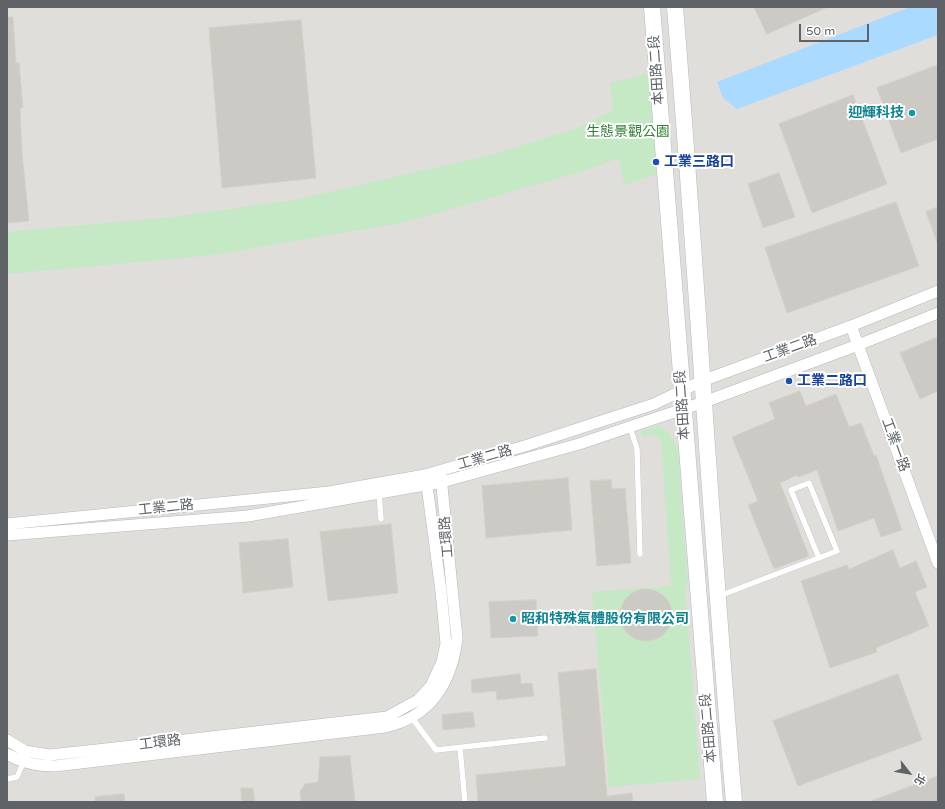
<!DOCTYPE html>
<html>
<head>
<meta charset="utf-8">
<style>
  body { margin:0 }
  #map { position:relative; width:945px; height:809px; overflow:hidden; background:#f1efe8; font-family:"Varela Round","Noto Sans TC",sans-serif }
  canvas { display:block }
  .frame { position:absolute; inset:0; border:8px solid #5f6368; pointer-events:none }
  .north { position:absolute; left:889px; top:753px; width:40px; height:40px; -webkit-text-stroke:3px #fff; paint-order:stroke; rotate:121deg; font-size:11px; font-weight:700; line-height:16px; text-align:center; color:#5f6368 }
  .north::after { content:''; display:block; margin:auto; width:14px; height:18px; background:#5f6368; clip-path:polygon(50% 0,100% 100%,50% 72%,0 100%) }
  .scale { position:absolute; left:799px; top:24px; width:70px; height:18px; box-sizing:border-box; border:2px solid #5f6368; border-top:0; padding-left:5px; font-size:12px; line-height:14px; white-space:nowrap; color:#5f6368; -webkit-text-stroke:3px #fff; paint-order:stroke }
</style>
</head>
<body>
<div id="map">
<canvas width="945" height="809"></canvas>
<div class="frame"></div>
<div class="north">北</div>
<div class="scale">50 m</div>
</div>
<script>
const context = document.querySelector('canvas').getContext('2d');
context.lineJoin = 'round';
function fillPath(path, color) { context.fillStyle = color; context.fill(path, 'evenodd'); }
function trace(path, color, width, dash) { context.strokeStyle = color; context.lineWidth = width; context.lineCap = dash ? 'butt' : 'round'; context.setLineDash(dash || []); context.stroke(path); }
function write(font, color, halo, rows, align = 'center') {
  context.font = font + ' "Varela Round","Noto Sans TC",sans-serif'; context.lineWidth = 4; context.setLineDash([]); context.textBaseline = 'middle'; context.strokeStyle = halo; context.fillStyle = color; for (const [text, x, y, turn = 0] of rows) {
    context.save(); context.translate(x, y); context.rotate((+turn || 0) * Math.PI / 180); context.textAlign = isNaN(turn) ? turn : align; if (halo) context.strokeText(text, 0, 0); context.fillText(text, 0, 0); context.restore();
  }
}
fillPath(new Path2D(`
  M7,7H938V802H7Z`), '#e0deda');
fillPath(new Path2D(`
  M651,73L656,174L624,185L619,158L584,171L406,222L214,255L7,274V232L172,217L294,200L495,154L580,127L613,110L610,83Z
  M657,426C671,431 674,439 678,453L688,585L685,586L700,779L609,787L592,592L671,586L661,440L653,435L642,437L641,431Z`), '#c5e8c5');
fillPath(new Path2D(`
  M910,7H938V35L737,109L723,98L717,82Z`), '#aadaff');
const building = new Path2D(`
  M754,7H828L767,34Z
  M7,17H13L16,63H19L23,108H20L22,153L29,221L7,223Z
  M301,20L316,178L222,188L209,28Z
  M938,65V139L901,153L877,88Z
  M853,95L887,184L812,213L779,124Z
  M779,173L795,217L763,228L748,184Z
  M896,202L919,266L787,313L765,248Z
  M938,207V242H937L926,212Z
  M938,337V391L920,399L900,353Z
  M800,391L806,406L836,394L849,427L861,423L874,456L876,455L902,530L881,537L874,518L838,531L817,470L798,477L797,475L780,483L809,556L774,569L748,505L758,501L732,437L775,419L769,403Z
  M568,478L572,530L486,538L482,486Z
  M611,480L612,489L625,488L631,563L597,566L590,481Z
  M391,524L398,593L328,601L320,532Z
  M288,539L293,587L243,593L239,543Z
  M893,550L900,568L916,561L927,587L915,592L929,626L876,648L877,652L830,668L801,581L847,565L849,569Z
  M620 615a26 26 0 1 1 52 0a26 26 0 1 1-52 0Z
  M536,600L538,636L491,638L489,602Z
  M596,669L607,796L632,793L633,802H478L476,775L566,766L558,673Z
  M520,674L521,684L532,683L534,696L497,700L496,691L472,693L471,680Z
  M898,674L922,740L798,786L773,721Z
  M473,712L475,727L443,730L442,715Z
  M350,756L355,802H301L300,792L305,784L318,782L320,757Z
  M938,776V802H872V801Z
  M241,788H253L255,802H242Z
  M124,794L125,802H95V797Z`);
fillPath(building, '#cccac5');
trace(building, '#d6d1c6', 1);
const lane = new Path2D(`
  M630,427L637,449L640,554
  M379,492L381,519
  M719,596L837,551L809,483L791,490L819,558
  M412,718L436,750L545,738
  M460,748L465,802
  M7,779L17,777L24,761`);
const street = new Path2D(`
  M851,326L938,563
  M7,524L329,492L425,475L528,445L654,404L702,381L851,326L938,291
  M7,535L248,516L442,482L579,444L704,402L858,345L938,313
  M7,740L25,751L49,755L97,750L387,717L418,700L431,686L442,662L446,644L441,591L426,478
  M7,754C22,763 37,766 55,766L385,727C431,717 452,682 457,638L441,476`);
const secondary = new Path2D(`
  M652,7L715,802
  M675,7C697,272 711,537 734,802`);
trace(lane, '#b5b8bc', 6);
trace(street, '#b5b8bc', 12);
trace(secondary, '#b6babf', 17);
trace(lane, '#fff', 5.5);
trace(street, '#fff', 11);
trace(secondary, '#fff', 16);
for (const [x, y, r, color] of [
  [912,113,4,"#0f9aa8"],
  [656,162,4,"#1a4fb4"],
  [789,381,4,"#1a4fb4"],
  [513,619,4,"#0f9aa8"]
]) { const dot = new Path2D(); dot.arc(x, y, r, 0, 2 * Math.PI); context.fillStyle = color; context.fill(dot); trace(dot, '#fff', 1.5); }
write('14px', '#5f6368', '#fff', [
  ["本田路二段",657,70,-94],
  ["工業二路",790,349,-20],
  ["本田路二段",683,405,-94],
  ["工業一路",895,445,70],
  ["工業二路",485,458,-16],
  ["工業二路",166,508,-6],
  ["工環路",447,537,-95],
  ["本田路二段",709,728,-95],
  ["工環路",160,743,-7]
]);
write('bold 14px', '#0d838f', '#fff', [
  ["迎輝科技",904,113],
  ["昭和特殊氣體股份有限公司",521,619,"left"]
], 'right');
write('14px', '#348238', '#fff', [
  ["生態景觀公園",628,132]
]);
write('bold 14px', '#164399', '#fff', [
  ["工業三路口",664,162],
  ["工業二路口",797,381]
], 'left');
</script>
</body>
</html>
